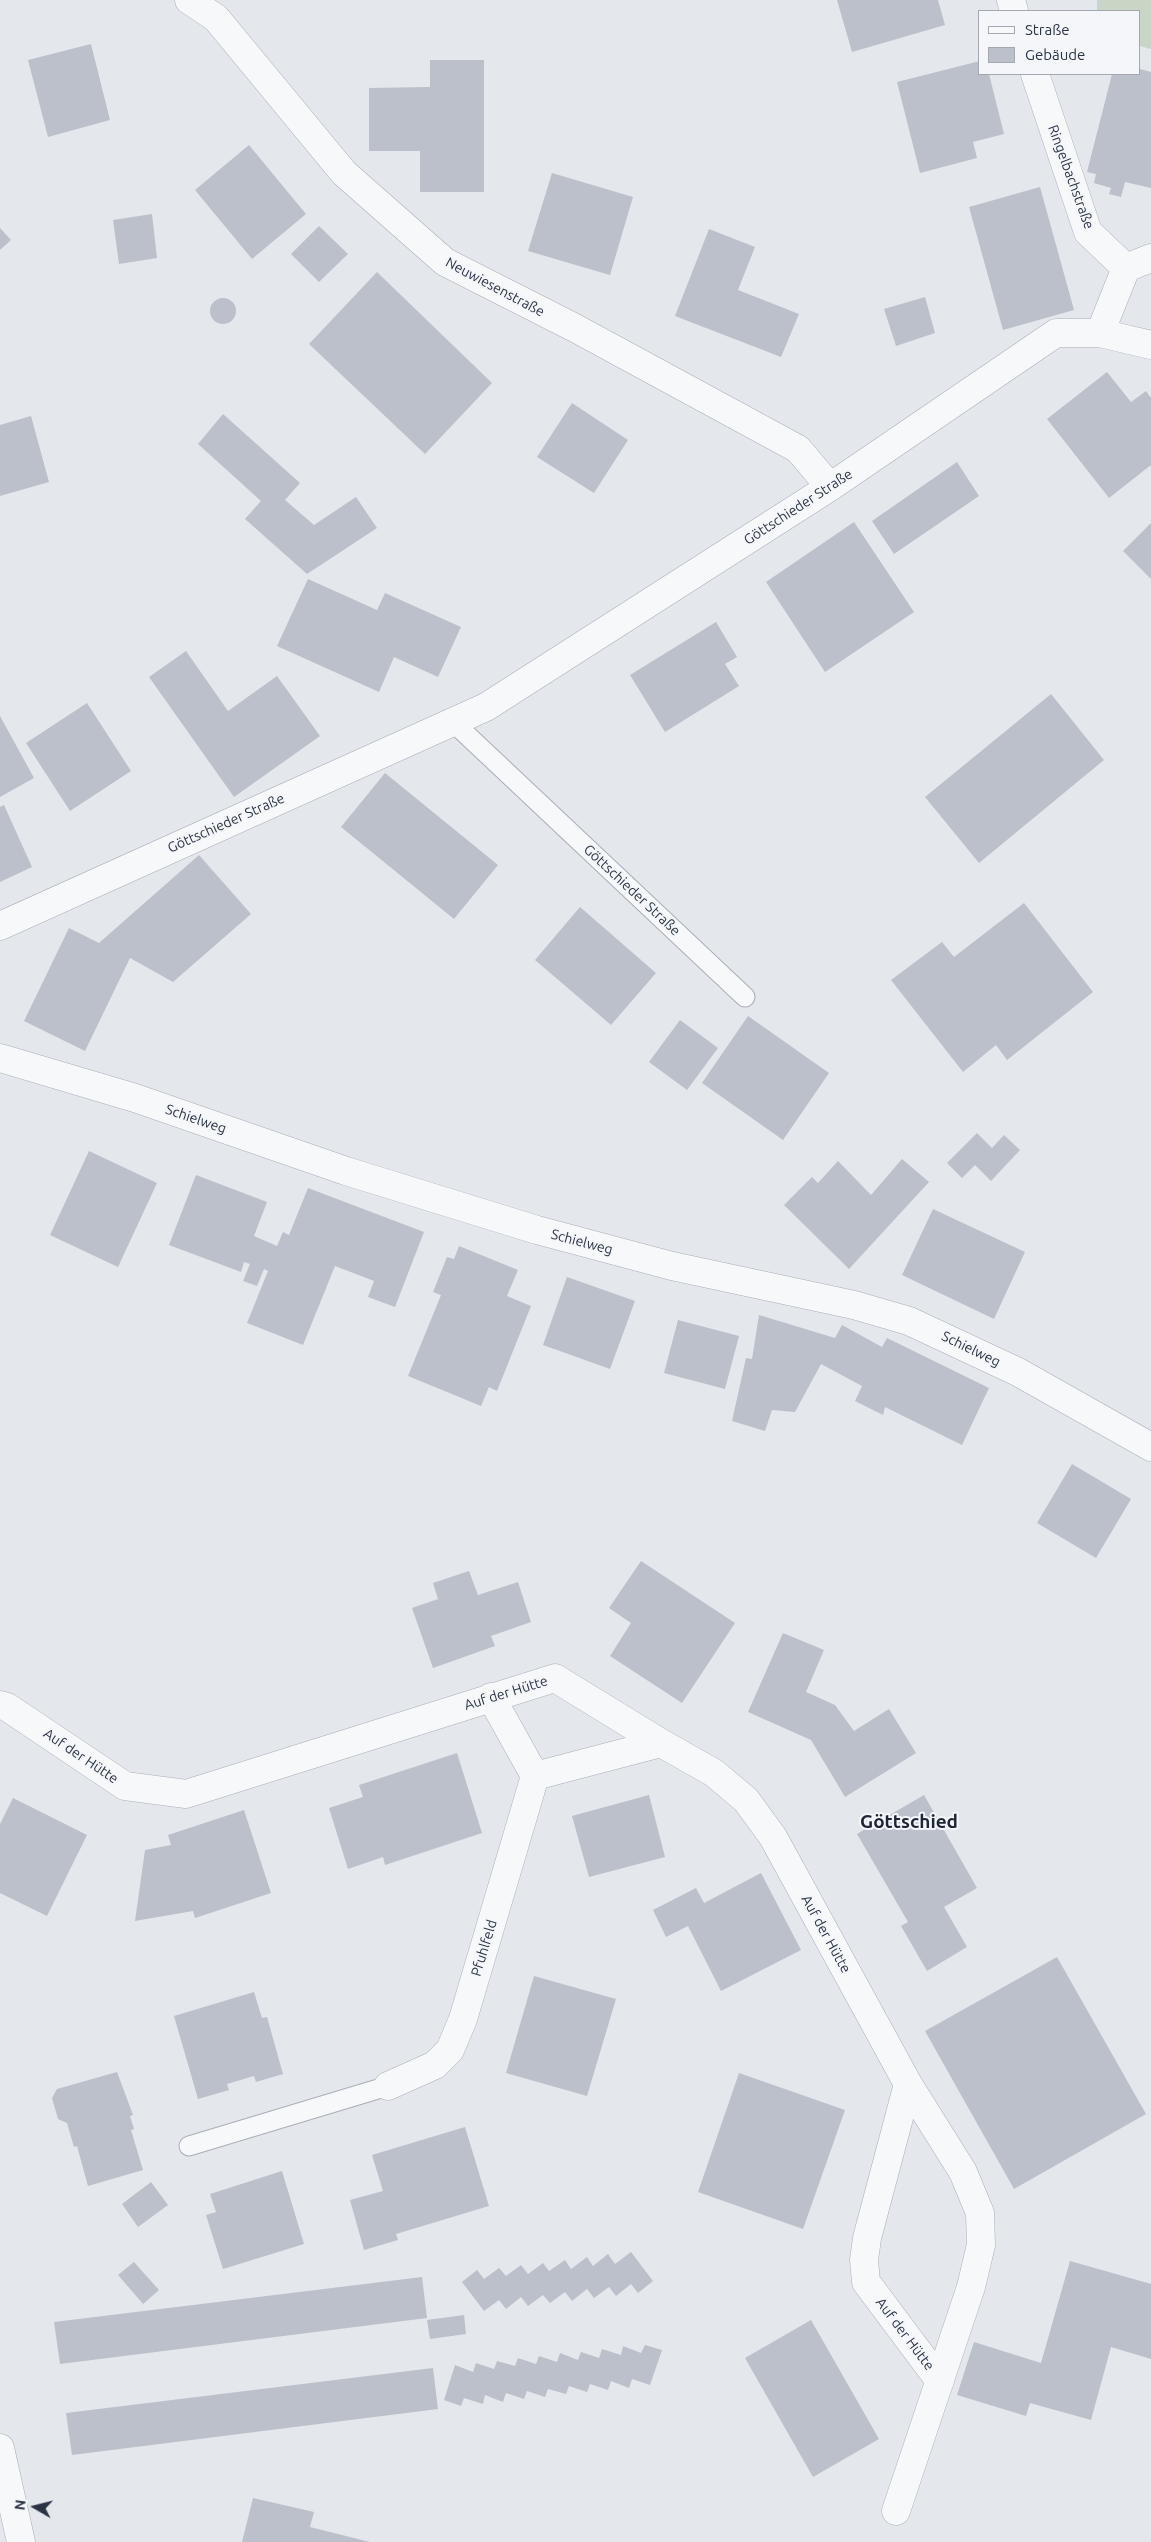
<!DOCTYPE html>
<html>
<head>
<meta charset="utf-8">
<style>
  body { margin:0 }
  #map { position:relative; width:1151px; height:2542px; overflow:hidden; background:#e4e7ec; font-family:Ubuntu,sans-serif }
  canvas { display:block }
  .legend { position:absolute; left:978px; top:10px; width:162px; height:65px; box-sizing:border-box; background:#f4f6f9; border:1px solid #a4a8b1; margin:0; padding:6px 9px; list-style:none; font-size:15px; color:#2b3445 }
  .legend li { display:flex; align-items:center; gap:10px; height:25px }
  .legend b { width:25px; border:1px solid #a4a8b1 }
  .north { position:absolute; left:10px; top:2482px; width:50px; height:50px; -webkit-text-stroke:4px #f4f6f9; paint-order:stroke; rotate:278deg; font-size:14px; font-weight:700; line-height:20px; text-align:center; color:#2b3445 }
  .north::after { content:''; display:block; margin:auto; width:18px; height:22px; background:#2b3445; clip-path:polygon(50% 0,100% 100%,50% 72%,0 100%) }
</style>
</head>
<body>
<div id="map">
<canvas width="1151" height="2542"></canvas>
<ul class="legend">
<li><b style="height:6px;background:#f7f8fa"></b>Straße</li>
<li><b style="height:14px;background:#bbc0ca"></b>Gebäude</li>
</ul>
<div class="north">N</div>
</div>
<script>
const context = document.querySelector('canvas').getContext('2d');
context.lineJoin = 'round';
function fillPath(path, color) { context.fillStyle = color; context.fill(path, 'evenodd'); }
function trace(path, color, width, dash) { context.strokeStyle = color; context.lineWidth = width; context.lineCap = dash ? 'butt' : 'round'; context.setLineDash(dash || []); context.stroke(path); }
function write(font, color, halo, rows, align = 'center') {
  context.font = font + ' Ubuntu,sans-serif'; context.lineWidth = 4; context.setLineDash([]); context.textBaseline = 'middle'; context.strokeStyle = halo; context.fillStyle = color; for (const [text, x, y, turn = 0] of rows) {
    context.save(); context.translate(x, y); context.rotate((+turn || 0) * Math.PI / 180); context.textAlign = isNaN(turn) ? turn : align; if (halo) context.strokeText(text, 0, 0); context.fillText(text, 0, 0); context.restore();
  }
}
fillPath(new Path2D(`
  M1097,0H1151V49L1140,46V11H1097Z`), '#c9d6c5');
fillPath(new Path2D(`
  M837,0H938L945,25L852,52Z
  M91,44L110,120L48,137L28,60Z
  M430,60H484V192H420V151H369V88L430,87Z
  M980,61V74H989L1004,134L973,142L977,158L920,173L897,82Z
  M1140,69L1151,72V188L1125,182L1121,197L1109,194L1111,188L1094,183L1096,174L1087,172L1112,74H1140Z
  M249,145L306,214L252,259L195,190Z
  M552,173L633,197L610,275L528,251Z
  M1040,187L1074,310L1003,330L969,207Z
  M152,214L157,258L119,264L113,220Z
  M319,226L348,254L319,282L291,254Z
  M0,228L11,240L0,250Z
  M709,229L755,247L738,290L799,314L781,357L675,316Z
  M377,272L492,383L425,454L309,344Z
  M925,297L935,333L896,346L884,309Z
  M210 311a13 13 0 1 1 26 0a13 13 0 1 1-26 0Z
  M1107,372L1131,402L1146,391L1151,398V465L1109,498L1047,419Z
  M572,403L628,440L594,493L537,457Z
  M223,414L300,483L285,500L314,525L356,497L377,528L307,574L245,519L261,501L198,444Z
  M31,416L49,482L0,496V425Z
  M957,462L979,496L894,554L872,521Z
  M854,522L914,612L825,672L766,582Z
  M1151,523V579L1123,551Z
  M308,579L377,610L385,593L461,627L438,677L394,657L379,692L277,646Z
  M716,622L737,657L725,664L739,686L665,732L630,675Z
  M186,651L228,711L277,676L320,736L234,797L149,677Z
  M1051,694L1104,760L979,863L925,797Z
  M87,703L131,771L70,811L26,743Z
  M0,716L34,778L0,797Z
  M385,773L498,865L454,919L341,827Z
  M4,805L32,867L0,882V807Z
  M199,855L251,914L173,982L130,958L85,1051L24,1021L69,928L99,943Z
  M1024,903L1093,992L1007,1060L996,1045L963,1072L891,980L942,942L954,957Z
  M580,907L656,973L611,1025L535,960Z
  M748,1016L829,1073L783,1140L702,1083Z
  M680,1020L718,1048L687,1090L649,1062Z
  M977,1133L992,1148L1004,1135L1020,1150L991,1181L975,1165L962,1178L947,1163Z
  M89,1151L157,1183L118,1267L50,1235Z
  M902,1159L929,1182L849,1269L784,1205L812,1177L818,1183L838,1161L871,1195Z
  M196,1175L267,1202L254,1236L277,1246L283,1232L289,1235L308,1188L424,1232L395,1307L368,1297L374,1281L335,1266L303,1345L247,1323L268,1271L264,1269L257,1286L243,1281L250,1264L244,1262L241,1272L169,1245Z
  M933,1209L1025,1252L994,1319L902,1275Z
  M459,1246L518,1270L507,1296L531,1306L497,1391L489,1387L481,1406L408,1376L441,1295L433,1292L447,1257L454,1259Z
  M567,1277L635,1301L610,1369L543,1345Z
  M759,1315L835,1338L842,1325L882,1347L887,1338L989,1388L962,1445L885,1407L883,1415L855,1401L862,1386L821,1364L795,1412L772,1410L765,1431L732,1421L746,1358L752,1359Z
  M678,1320L739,1336L725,1389L664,1373Z
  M1072,1464L1131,1499L1096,1558L1037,1523Z
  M641,1561L735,1623L682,1703L610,1656L631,1623L609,1608Z
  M469,1571L478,1595L518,1582L531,1622L491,1636L495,1646L433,1668L412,1608L438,1599L433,1583Z
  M783,1633L824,1650L806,1692L835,1705L854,1731L889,1709L916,1753L845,1797L811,1740L748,1712Z
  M457,1753L482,1833L385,1865L383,1857L348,1869L329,1808L363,1797L359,1785Z
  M649,1795L665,1857L589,1877L572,1816Z
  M924,1795L977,1888L944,1907L967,1947L927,1971L901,1926L908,1922L857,1834Z
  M13,1798L87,1835L47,1916L0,1893V1824Z
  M244,1810L271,1893L195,1918L193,1911L135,1921L145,1850L171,1845L168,1835Z
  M761,1873L801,1950L721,1991L688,1926L666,1937L653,1910L696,1888L704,1903Z
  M1057,1957L1146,2114L1014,2189L925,2031Z
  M534,1976L616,1999L587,2096L506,2073Z
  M254,1992L262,2018L267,2017L283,2074L256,2082L254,2076L227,2084L229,2090L198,2099L174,2016Z
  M117,2072L133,2115L130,2116L134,2129L131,2130L143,2170L88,2186L77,2146L74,2147L67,2123L58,2119L52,2098L57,2089Z
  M739,2073L845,2110L803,2229L698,2192Z
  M465,2127L489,2206L396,2234L398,2240L364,2250L350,2200L383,2191L372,2155Z
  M282,2171L304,2244L223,2269L206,2215L216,2212L210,2194Z
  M151,2182L168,2205L138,2227L122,2204Z
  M631,2252L653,2281L638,2293L631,2284L616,2296L609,2287L594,2298L587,2289L572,2301L565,2292L550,2303L543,2295L528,2306L521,2297L506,2309L499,2300L484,2311L462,2282L477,2270L484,2279L499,2268L506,2276L521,2265L528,2274L543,2263L549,2271L565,2260L571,2269L587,2257L593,2266L608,2254L615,2264Z
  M1070,2261L1151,2284V2359L1111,2347L1091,2420L1030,2403L1026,2416L957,2395L974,2342L1041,2363Z
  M134,2262L159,2290L143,2304L118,2275Z
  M422,2277L427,2318L60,2364L54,2322Z
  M464,2315L466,2334L430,2339L427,2320Z
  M811,2320L879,2439L813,2477L745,2358Z
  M645,2345L662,2350L650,2385L632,2379L629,2388L611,2381L608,2390L590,2384L587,2392L569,2386L566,2394L548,2389L545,2397L527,2391L524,2399L506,2393L503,2402L485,2395L483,2404L464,2398L461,2406L444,2400L455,2365L473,2372L476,2363L494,2369L497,2361L515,2366L518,2358L536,2364L539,2356L557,2362L560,2353L578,2360L581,2352L599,2358L602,2349L621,2355L623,2346L641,2353Z
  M433,2368L438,2409L72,2455L66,2413Z
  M253,2498L314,2512L310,2527L370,2542H242Z`), '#bbc0ca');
const service = new Path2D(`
  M452,721L745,997
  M189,2146L388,2086`);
const minor = new Path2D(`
  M189,0L216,18L344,173L445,262L575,328L798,449L830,487
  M1011,0L1014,11
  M1035,74L1088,232L1126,268
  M1100,333L1126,268L1151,258
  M0,926L486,707L830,487L1056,333H1100L1151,345
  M0,1058L135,1098L346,1171L537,1230L672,1266L854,1305L909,1321L1018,1372L1151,1447
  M491,1697L535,1776
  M0,1705L7,1707L125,1786L186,1794L555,1678L661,1743L714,1773L746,1800L773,1837L908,2084L963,2172L980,2213L981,2245L971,2287L896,2511
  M908,2084L867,2238L864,2260L866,2282L940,2381
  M388,2086L435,2065L450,2050L463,2019L535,1776L661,1743
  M0,2448L21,2542`);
trace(service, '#a9aeb7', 21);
trace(minor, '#a9aeb7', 29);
trace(service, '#f7f8fa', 19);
trace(minor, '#f7f8fa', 28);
write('14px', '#2b3445', '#f4f6f9', [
  ["Ringelbachstraße",1071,177,70],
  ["Neuwiesenstraße",495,287,28],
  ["Göttschieder Straße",798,507,-33],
  ["Göttschieder Straße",226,823,-24],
  ["Göttschieder Straße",632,890,43],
  ["Schielweg",196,1119,19],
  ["Schielweg",582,1242,15],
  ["Schielweg",971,1349,26],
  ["Auf der Hütte",506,1693,-17],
  ["Auf der Hütte",81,1756,34],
  ["Auf der Hütte",826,1934,61],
  ["Pfuhlfeld",484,1948,-73],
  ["Auf der Hütte",905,2334,53]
]);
write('bold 19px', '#1d2536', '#f4f6f9', [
  ["Göttschied",909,1822]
]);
</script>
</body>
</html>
